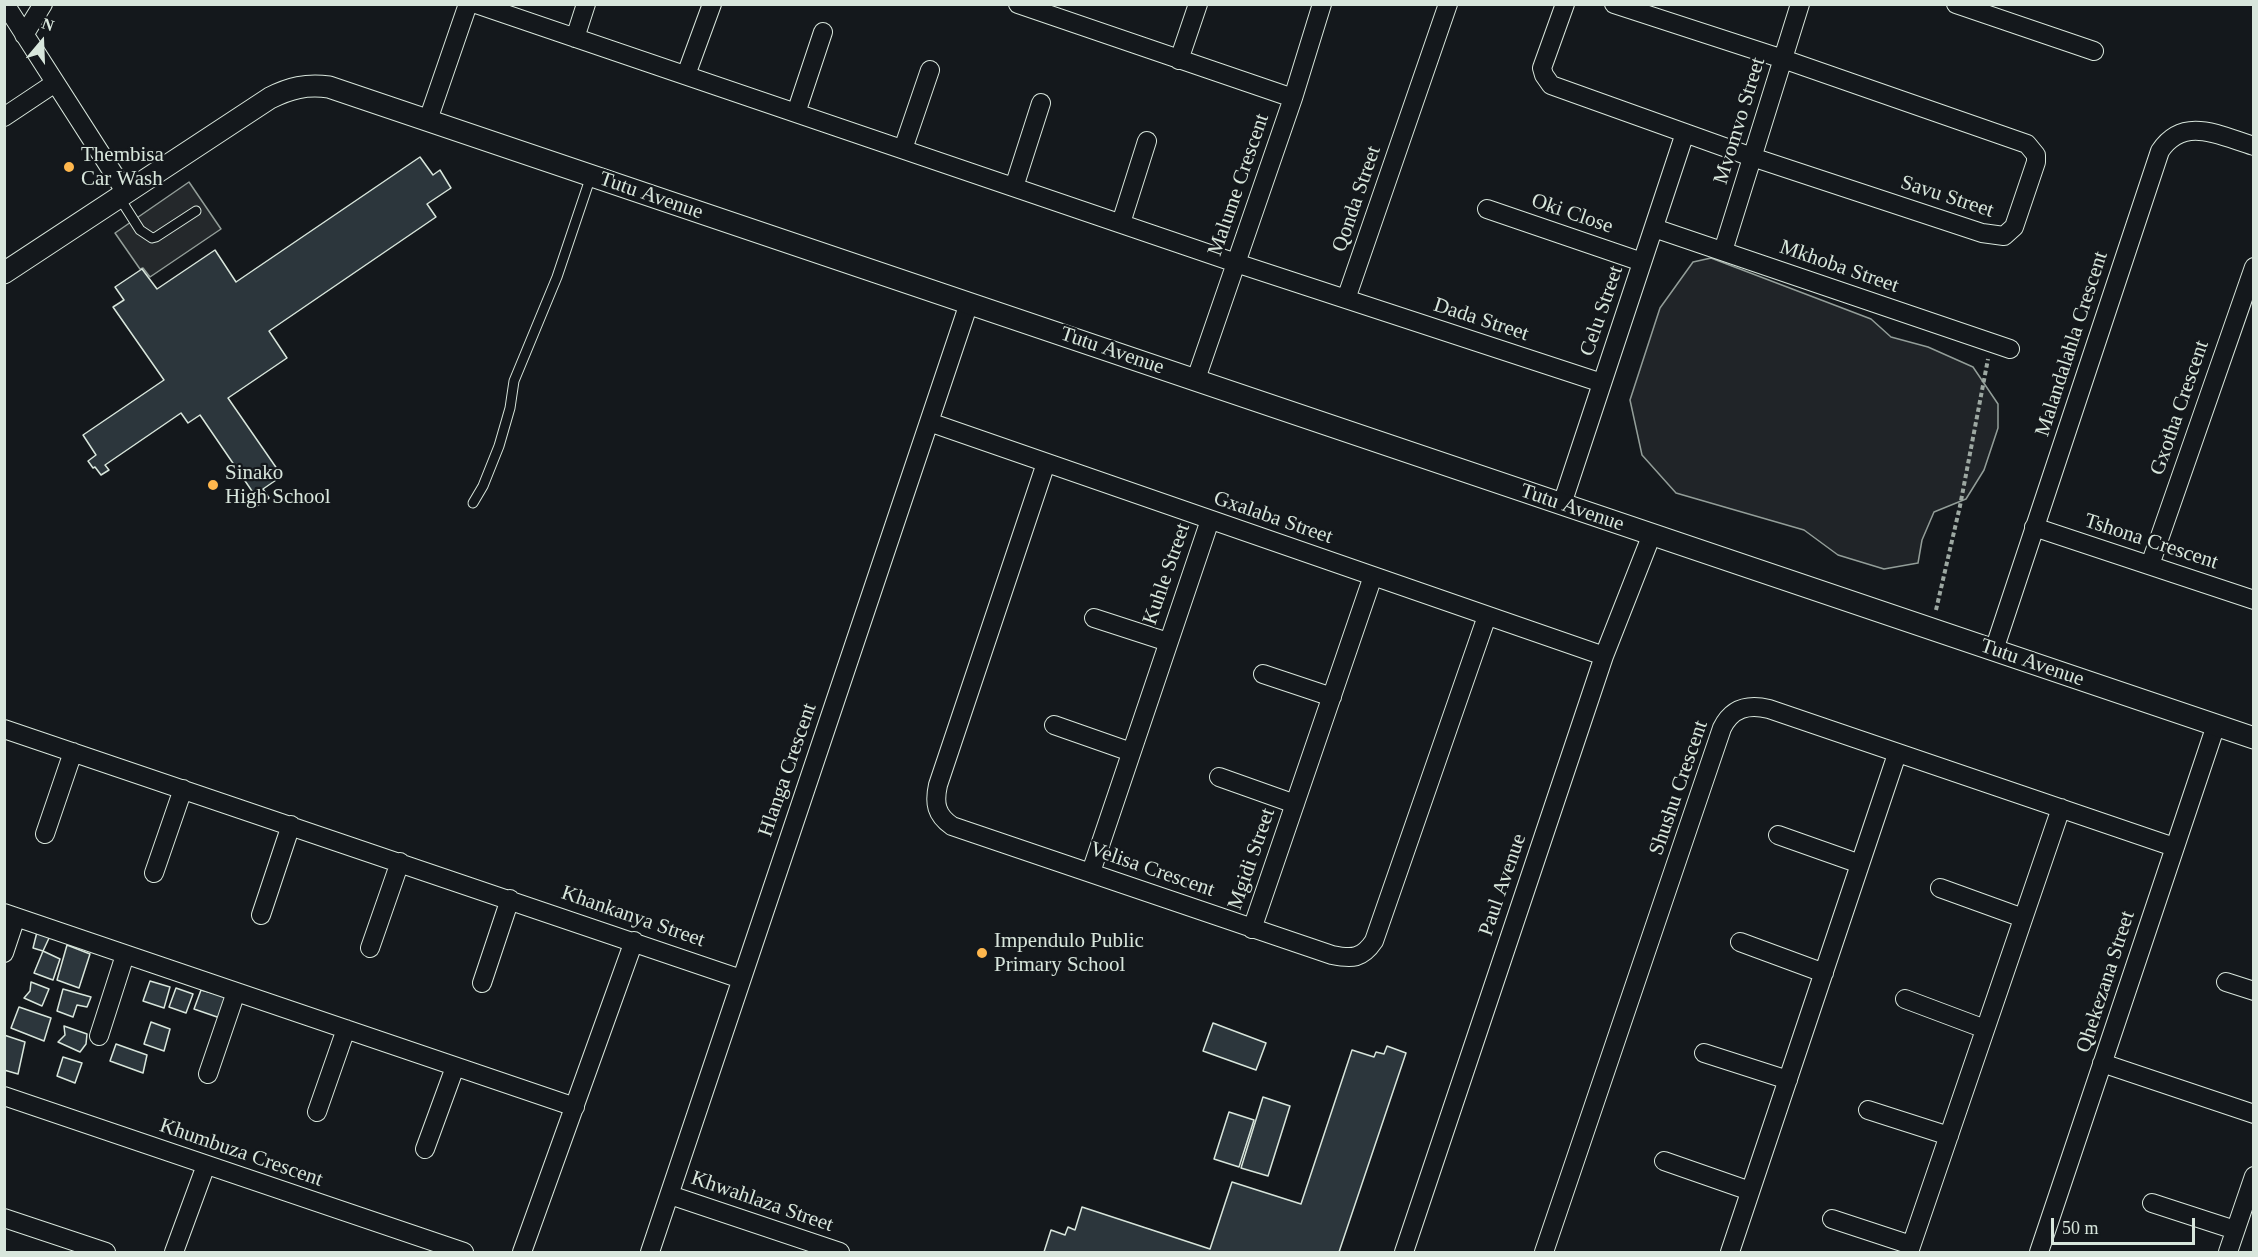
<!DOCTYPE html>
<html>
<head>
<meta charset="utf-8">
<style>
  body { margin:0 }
  #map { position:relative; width:2258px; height:1257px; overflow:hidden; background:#14181c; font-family:Georgia,serif }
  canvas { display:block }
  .frame { position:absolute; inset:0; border:6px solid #d8e6dc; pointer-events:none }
  .north { position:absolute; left:12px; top:12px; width:60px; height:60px; -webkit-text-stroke:4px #14181c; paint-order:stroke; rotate:19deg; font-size:16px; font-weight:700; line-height:24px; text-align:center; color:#d8e6dc }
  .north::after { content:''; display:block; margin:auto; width:21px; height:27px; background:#d8e6dc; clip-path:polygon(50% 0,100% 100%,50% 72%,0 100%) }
  .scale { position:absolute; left:2051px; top:1218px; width:144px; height:27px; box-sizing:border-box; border:3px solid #d8e6dc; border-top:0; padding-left:8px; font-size:18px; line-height:21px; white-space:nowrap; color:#d8e6dc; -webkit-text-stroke:4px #14181c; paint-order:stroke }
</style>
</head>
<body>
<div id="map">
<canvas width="2258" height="1257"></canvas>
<div class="frame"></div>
<div class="north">N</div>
<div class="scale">50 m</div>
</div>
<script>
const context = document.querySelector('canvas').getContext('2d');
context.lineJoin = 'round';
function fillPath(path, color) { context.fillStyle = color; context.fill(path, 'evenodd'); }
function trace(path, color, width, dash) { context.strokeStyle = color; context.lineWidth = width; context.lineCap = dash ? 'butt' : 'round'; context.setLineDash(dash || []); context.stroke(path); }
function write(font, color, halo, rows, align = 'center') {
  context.font = font + ' Georgia,serif'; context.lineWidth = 4.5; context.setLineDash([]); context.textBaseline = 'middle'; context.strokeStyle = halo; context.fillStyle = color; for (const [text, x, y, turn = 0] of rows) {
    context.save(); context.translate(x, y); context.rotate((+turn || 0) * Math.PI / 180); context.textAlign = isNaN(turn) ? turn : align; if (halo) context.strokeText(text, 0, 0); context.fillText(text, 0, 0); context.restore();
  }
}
const green = new Path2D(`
  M1711,258L1871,319L1891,337L1928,347L1973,367L1998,404V428L1984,470L1966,499L1934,512L1922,540L1918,563L1884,569L1838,555L1804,530L1676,493L1642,455L1630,400L1660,308L1693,262Z`);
fillPath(green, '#202428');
trace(green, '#939e99', 1.5);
const parking = new Path2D(`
  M189,182L221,229L150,277L143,268L140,269L115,233Z`);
fillPath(parking, '#24282b');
trace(parking, '#939e99', 1.5);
const building = new Path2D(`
  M420,157L433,175L440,170L451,188L427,204L436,217L269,331L287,358L228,398L282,476L263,489L269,498L252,509L245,499L254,494L200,415L188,423L181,413L105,465L109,470L101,475L95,467L93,468L88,461L96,455L83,435L164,380L113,307L124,300L115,287L142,269L157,289L215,250L236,282Z
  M37,932L50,936L43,951L33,948Z
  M67,945L90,954L79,988L57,980Z
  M43,951L60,959L53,980L34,973Z
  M150,981L170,987L164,1008L143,1001Z
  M31,982L49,989L42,1006L24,998L30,991Z
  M176,988L193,994L186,1013L169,1007Z
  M63,989L91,997L87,1007L77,1005L73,1017L57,1011Z
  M201,990L227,997L220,1018L194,1009Z
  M19,1007L51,1018L44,1041L11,1028Z
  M151,1022L170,1029L164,1051L144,1044Z
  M1213,1023L1266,1043L1256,1070L1203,1051Z
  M64,1026L87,1034L86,1044L80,1052L58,1042L65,1035Z
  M4,1035L25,1042L18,1074L4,1070Z
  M116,1044L147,1055L143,1073L110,1061Z
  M1387,1046L1406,1053L1339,1252H1044L1051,1230L1065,1235L1068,1227L1075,1230L1082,1207L1210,1249L1232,1182L1301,1204L1352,1050L1374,1057L1376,1052L1384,1054Z
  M63,1057L82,1063L75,1083L57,1076Z
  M1263,1097L1290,1106L1268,1176L1241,1168Z
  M1229,1112L1254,1120L1239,1167L1214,1159Z`);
fillPath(building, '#2c363c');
trace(building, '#d8e6dc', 1.5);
const service = new Path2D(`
  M119,197L140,230L152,238L156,237L196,211
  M473,503L483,486L499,446L510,408L514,381L557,277L591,176`);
const minor = new Path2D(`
  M5,4L126,193
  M476,4L1236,263L1602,383
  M1018,4L1293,98
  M1565,4L1542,68L1544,75L1551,85L1752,157L1982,233L2004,236L2014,227L2036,162V155L2027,144L1783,59L1614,4
  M1956,4L2094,51
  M24,35L43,4
  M575,38L586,4
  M1179,60L1198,4
  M686,75L712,4
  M796,113L823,32
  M4,117L55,83
  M428,120L468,4
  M903,149L930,70
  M1014,187L1041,103
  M1487,209L1642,262
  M1121,223L1147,141
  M1654,228L2010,349
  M1723,251L1800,4
  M1346,299L1448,4
  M1196,379L1293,98L1322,4
  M929,422L1604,656
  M1046,463L938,785C934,803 936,815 952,826L1332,955C1352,959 1362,959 1374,941L1487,616
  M1562,504L1685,133
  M2034,527L2254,600
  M2150,565L2254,267
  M1094,618L1168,642
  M1994,650L2160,151C2184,115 2220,136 2254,146
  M1263,674L1332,697
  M1054,725L1131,752
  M4,729L741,979
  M1219,777L1295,804
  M45,834L73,752
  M1778,835L1860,864
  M1091,872L1210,520
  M154,873L183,789
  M1940,888L2023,918
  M4,913L575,1107
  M261,915L291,825
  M1252,929L1373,576
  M1740,942L1824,973
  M370,948L400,862
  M4,953L16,917
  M2226,982L2254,991
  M482,983L510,899
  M1905,999L1985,1029
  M99,1036L125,955
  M1704,1053L1788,1080
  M2102,1063L2254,1114
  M208,1074L236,992
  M4,1096L464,1252
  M1868,1110L1949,1136
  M317,1112L346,1029
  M425,1149L455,1067
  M1664,1161L1750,1191
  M670,1195L840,1252
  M2152,1203L2235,1230
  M4,1218L106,1252
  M1832,1219L1911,1245
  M174,1252L206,1165
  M522,1252L634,941
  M650,1252L969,303
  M1404,1252L1604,656L1652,534
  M1544,1252L1722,728C1732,708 1748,704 1769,709L2174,847
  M1730,1252L1897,754
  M1909,1252L2061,808
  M2039,1252L2216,725
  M2228,1252L2254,1176`);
const tertiary = new Path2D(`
  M4,273L270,98C290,88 306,84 329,87L2254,738`);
trace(service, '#d8e6dc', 11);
trace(minor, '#d8e6dc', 20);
trace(tertiary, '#d8e6dc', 23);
trace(new Path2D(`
  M1936,610L1960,506L1988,359`), '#9da8a2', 4, [4.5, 3]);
trace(service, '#14181c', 9);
trace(minor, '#14181c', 18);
trace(tertiary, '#14181c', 21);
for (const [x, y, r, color] of [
  [69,167,6,"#ffb74d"],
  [213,485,6,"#ffb74d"],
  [982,953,6,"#ffb74d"]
]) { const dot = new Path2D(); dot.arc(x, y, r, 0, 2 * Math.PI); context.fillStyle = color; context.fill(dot); trace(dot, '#14181c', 2); }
write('21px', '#d8e6dc', '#14181c', [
  ["Mvomvo Street",1740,121,-73],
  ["Malume Crescent",1239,185,-71],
  ["Tutu Avenue",651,196,19],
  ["Savu Street",1947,197,18],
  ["Qonda Street",1357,199,-71],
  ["Oki Close",1572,214,19],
  ["Mkhoba Street",1839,267,19],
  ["Celu Street",1602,311,-71],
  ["Dada Street",1481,320,18],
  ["Malandalahla Crescent",2072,344,-72],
  ["Tutu Avenue",1112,351,19],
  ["Gxotha Crescent",2180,408,-71],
  ["Tutu Avenue",1572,508,19],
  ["Gxalaba Street",1273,518,19],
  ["Tshona Crescent",2151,542,18],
  ["Kuhle Street",1167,574,-71],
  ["Tutu Avenue",2032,663,19],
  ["Hlanga Crescent",788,770,-71],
  ["Shushu Crescent",1679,788,-71],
  ["Mgidi Street",1252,859,-71],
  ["Velisa Crescent",1152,870,19],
  ["Paul Avenue",1503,885,-71],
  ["Khankanya Street",633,917,19],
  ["Qhekezana Street",2106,982,-72],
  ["Khumbuza Crescent",241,1153,19],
  ["Khwahlaza Street",762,1202,19]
]);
write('21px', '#d8e6dc', '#14181c', [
  ["Thembisa",81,155],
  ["Car Wash",81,179],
  ["Sinako",225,473],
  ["High School",225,497],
  ["Impendulo Public",994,941],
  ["Primary School",994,965]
], 'left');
</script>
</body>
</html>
